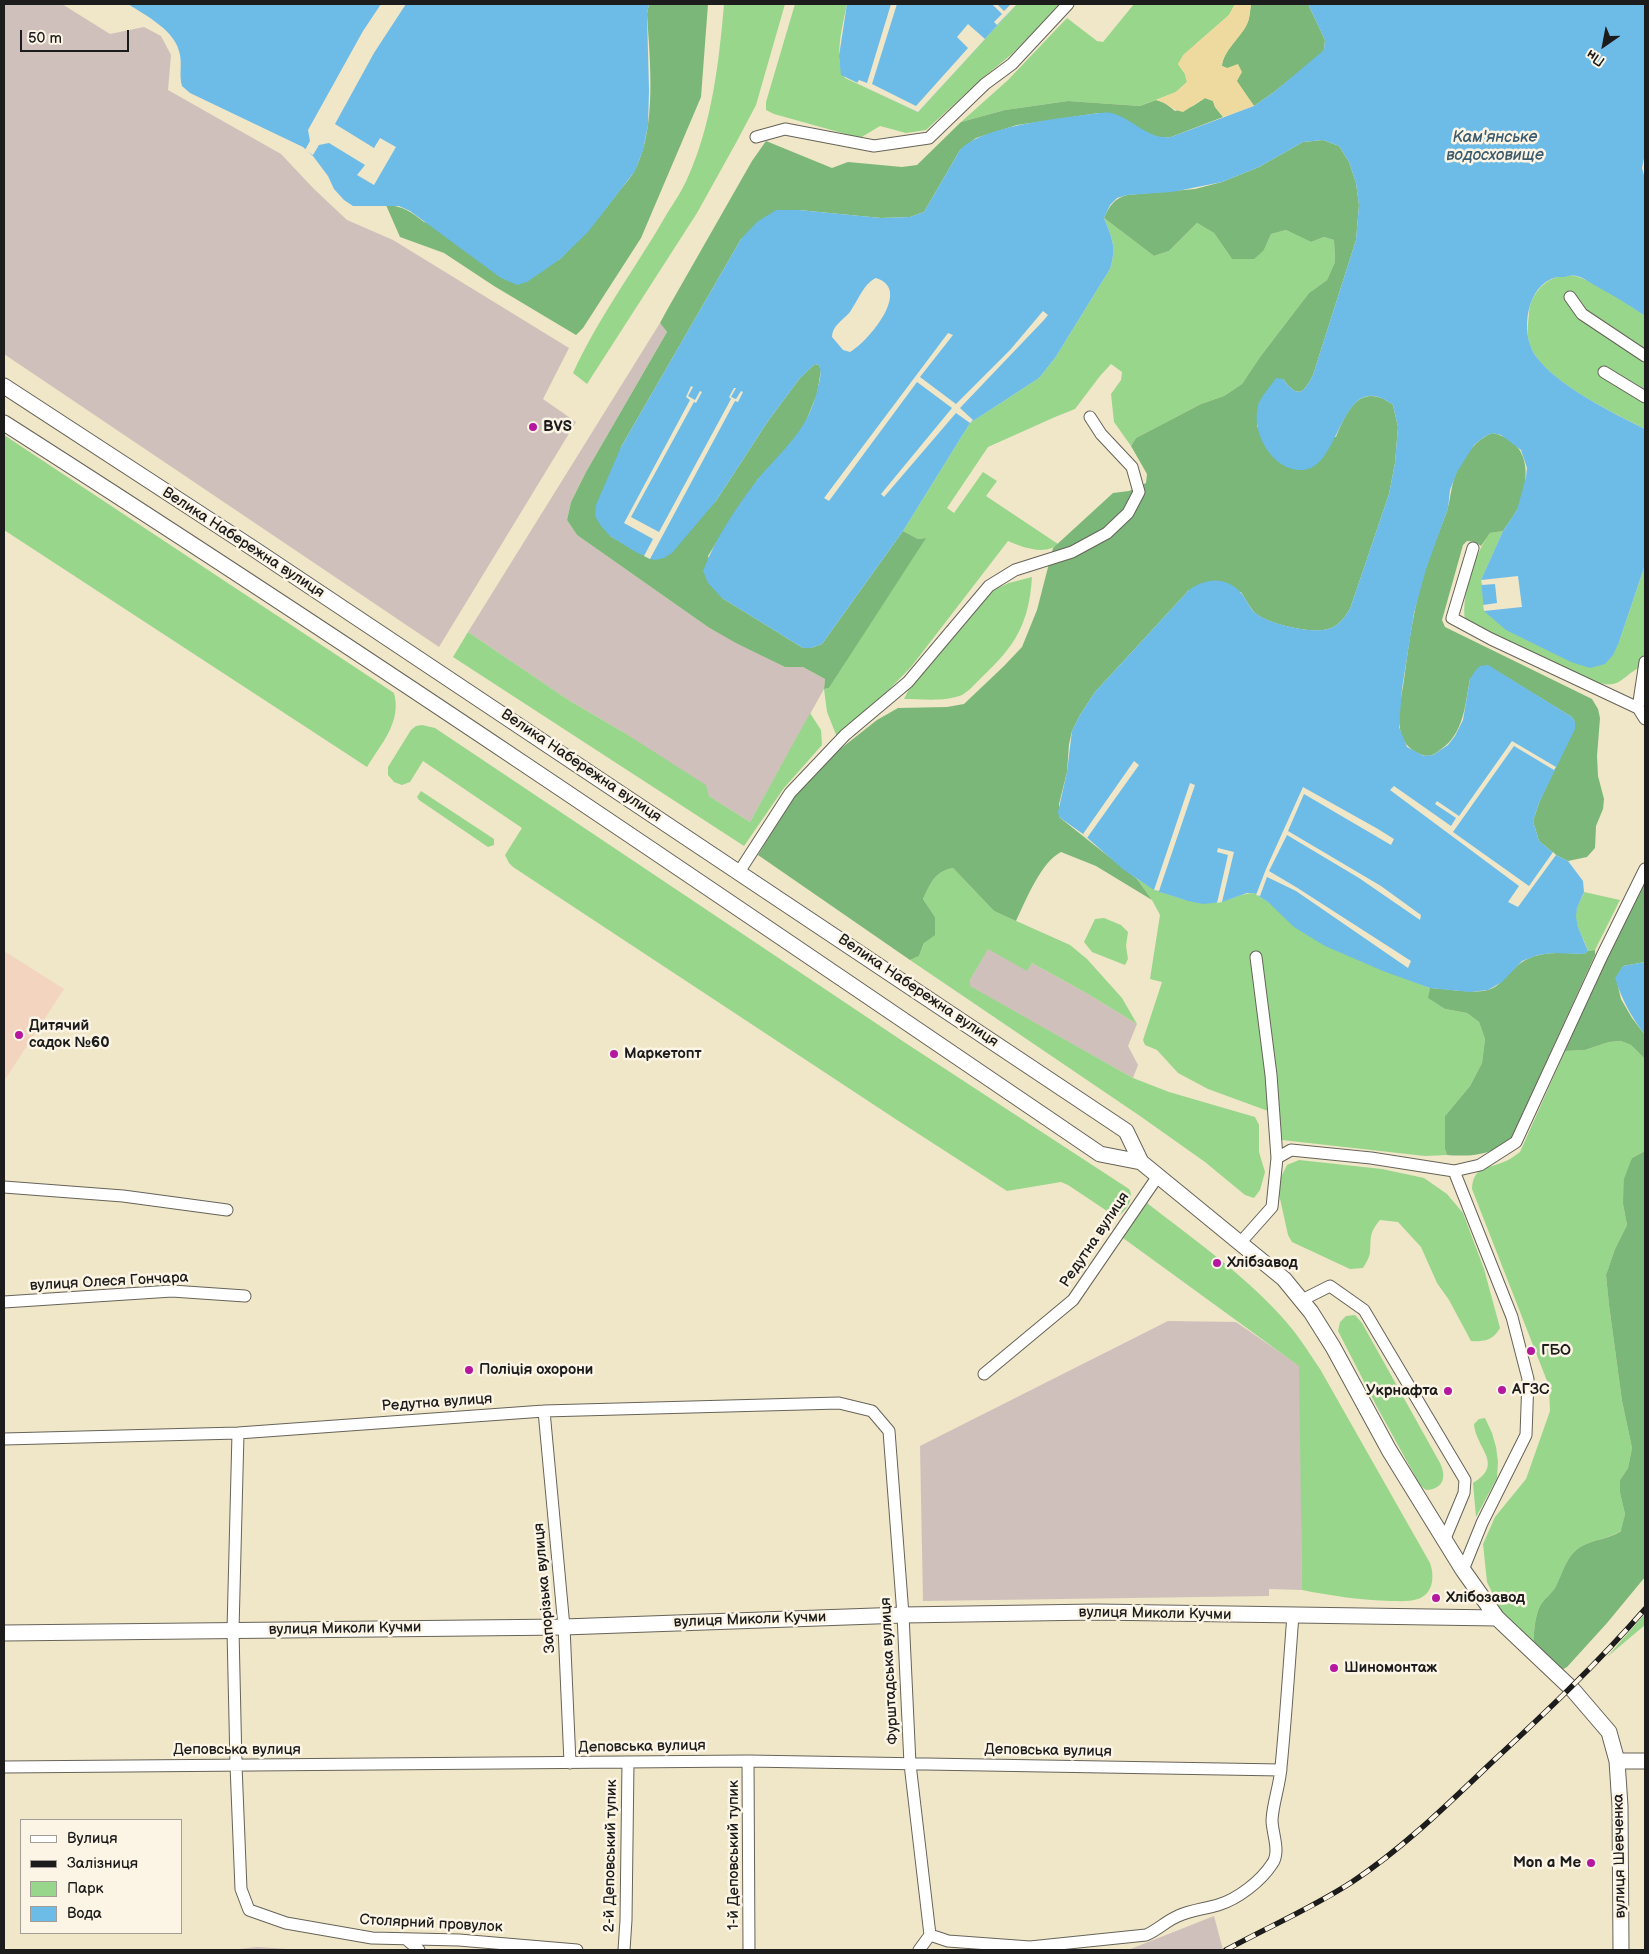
<!DOCTYPE html>
<html>
<head>
<meta charset="utf-8">
<style>
  body { margin:0 }
  #map { position:relative; width:1649px; height:1954px; overflow:hidden; background:#f0e6c8; font-family:"Balsamiq Sans",sans-serif }
  canvas { display:block }
  .frame { position:absolute; inset:0; border:5px solid #1c1c1c; pointer-events:none }
  .legend { position:absolute; left:20px; top:1819px; width:162px; height:115px; box-sizing:border-box; background:#fcf5e5; border:1px solid #a29e95; margin:0; padding:6px 9px; list-style:none; font-size:15px; color:#1c1c1c }
  .legend li { display:flex; align-items:center; gap:10px; height:25px }
  .legend b { width:25px; border:1px solid #a29e95 }
  .north { position:absolute; left:1579px; top:20px; width:50px; height:50px; -webkit-text-stroke:4px #fcf5e5; paint-order:stroke; rotate:213deg; font-size:14px; font-weight:700; line-height:20px; text-align:center; color:#1c1c1c }
  .north::after { content:''; display:block; margin:auto; width:18px; height:22px; background:#1c1c1c; clip-path:polygon(50% 0,100% 100%,50% 72%,0 100%) }
  .scale { position:absolute; left:20px; top:30px; width:109px; height:22px; box-sizing:border-box; border:2px solid #1c1c1c; border-top:0; padding-left:6px; font-size:15px; line-height:18px; white-space:nowrap; color:#1c1c1c; -webkit-text-stroke:4px #fcf5e5; paint-order:stroke }
</style>
</head>
<body>
<div id="map">
<canvas width="1649" height="1954"></canvas>
<div class="frame"></div>
<ul class="legend">
<li><b style="height:6px;background:#fff"></b>Вулиця</li>
<li><b style="height:6px;background:#1c1c1c"></b>Залізниця</li>
<li><b style="height:14px;background:#98d68c"></b>Парк</li>
<li><b style="height:14px;background:#6dbbe7"></b>Вода</li>
</ul>
<div class="north">Пн</div>
<div class="scale">50 m</div>
</div>
<script>
const context = document.querySelector('canvas').getContext('2d');
context.lineJoin = 'round';
function fillPath(path, color) { context.fillStyle = color; context.fill(path, 'evenodd'); }
function trace(path, color, width, dash) { context.strokeStyle = color; context.lineWidth = width; context.lineCap = dash ? 'butt' : 'round'; context.setLineDash(dash || []); context.stroke(path); }
function write(font, color, halo, rows, align = 'center') {
  context.font = font + ' "Balsamiq Sans",sans-serif'; context.lineWidth = 5; context.setLineDash([]); context.textBaseline = 'middle'; context.strokeStyle = halo; context.fillStyle = color; for (const [text, x, y, turn = 0] of rows) {
    context.save(); context.translate(x, y); context.rotate((+turn || 0) * Math.PI / 180); context.textAlign = isNaN(turn) ? turn : align; if (halo) context.strokeText(text, 0, 0); context.fillText(text, 0, 0); context.restore();
  }
}
fillPath(new Path2D(`
  M4,951L64,989L4,1081Z`), '#f3d4bf');
fillPath(new Path2D(`
  M4,4H62L110,34L144,27L161,36L171,55L168,90L281,154L314,189L347,220L393,240L569,348L543,399L576,422L439,647L4,354Z
  M660,323L667,332L586,472L571,502L567,520L577,535L708,627L785,667H803L825,679L824,689L750,822L709,796L623,732L570,701L468,632Z
  M988,948L1027,970L1032,963L1088,994L1137,1024L1128,1046L1138,1065L1133,1078L969,986L970,980Z
  M1168,1321L1236,1322L1300,1366L1302,1590L1269,1589V1596L923,1601L920,1446Z
  M1214,1916L1223,1950H1128Z
  M257,1947L303,1950H230Z`), '#cfc0bb');
fillPath(new Path2D(`
  M724,4H785L756,105L737,141L697,213L587,384L573,373C598,318 635,269 665,217C673,204 682,191 688,177C712,124 719,62 724,4Z
  M795,4H847C843,24 833,60 845,78L918,112L1017,4H1061L1012,54L985,76L926,130L906,133L880,126L860,138L774,114L766,110V102Z
  M1134,4H1235L1229,15L1197,43L1178,64L1185,74L1187,82L1176,92L1140,106L1068,101L1005,110L961,122L1008,80L1067,18L1097,41L1103,42Z
  M1104,218L1154,256L1169,251L1197,223L1214,233L1232,259L1264,250L1271,234L1286,230L1311,242L1324,237L1334,240L1335,262L1327,280L1309,293L1260,357L1242,384L1224,396L1201,404L1136,438L1131,446L1114,422L1111,394L1121,380L1122,372L1111,364L1100,376L1075,409L1055,417L988,447L947,508L954,513L983,472L997,481L986,496L1058,544C1045,556 1022,547 1008,541L911,667L871,708L837,737L827,712L824,689L829,688L925,538L918,539L903,531L970,423L1039,378L1055,358L1110,269C1117,247 1112,238 1104,218Z
  M1569,275C1588,276 1629,305 1645,316V429C1612,412 1547,382 1531,348C1526,338 1528,324 1529,313C1530,298 1540,284 1554,278C1559,276 1565,277 1569,275Z
  M4,435L394,693C402,722 381,744 367,767L4,530Z
  M1503,531L1481,580L1483,595L1619,642L1645,565V671L1639,668C1629,672 1623,682 1613,684C1589,689 1491,633 1465,620C1461,595 1475,553 1490,533Z
  M1032,577C1029,624 1015,646 982,677C976,683 969,691 962,695C945,702 922,699 904,699L910,687L986,593L1009,583Z
  M468,632L570,701L623,732L706,785L709,796L750,822L810,713L821,730L822,745L784,788L744,846L453,657Z
  M422,725L435,728L904,1042L1129,1189C1135,1198 1126,1211 1118,1216L1113,1215L1068,1185L1061,1182L1007,1191L897,1120L513,867L509,863L505,855L522,828L423,761L410,782L402,785L394,782L388,775V767L411,730L416,726Z
  M421,791L494,839V845L488,847L419,800L417,797Z
  M953,868L994,911L1070,945L1087,959L1122,998L1137,1024L1088,994L1032,963L1027,971L988,949L970,980V986L1133,1078L1169,1092L1255,1117L1259,1125V1152L1265,1172L1260,1190L1254,1198L1245,1195L1205,1162L1140,1116L910,960L919,956L935,917L923,899C931,883 934,872 953,868Z
  M1137,879C1159,892 1193,907 1219,902C1231,900 1242,893 1254,893L1363,962L1430,988L1429,998L1445,1009L1467,1013L1479,1022L1485,1039L1482,1063L1470,1086L1445,1116V1149L1447,1155L1425,1156L1282,1140L1279,1115L1208,1089L1178,1073L1157,1050L1145,1045L1143,1040L1162,982L1150,979L1160,915L1152,900Z
  M1584,892L1620,900L1595,950L1588,951C1584,937 1572,922 1577,908C1579,902 1582,898 1584,892Z
  M1104,918L1121,925L1128,932L1126,946L1128,959L1125,965L1092,952L1084,942L1095,919Z
  M1621,1041L1631,1045L1645,1059V1151L1632,1158L1623,1204L1627,1225L1615,1249L1606,1275L1609,1305L1622,1401L1632,1448L1628,1468L1620,1480V1493L1625,1514L1622,1530C1609,1539 1595,1539 1582,1546C1566,1555 1563,1573 1555,1588C1551,1594 1544,1599 1540,1606C1534,1618 1534,1635 1533,1648L1505,1619L1487,1582L1483,1544L1495,1517L1526,1479L1550,1411L1549,1386L1472,1189C1473,1165 1489,1169 1506,1161C1511,1159 1515,1155 1520,1152L1565,1051L1585,1050L1609,1042Z
  M1299,1160L1382,1169L1424,1178L1447,1194L1463,1213L1484,1269L1500,1328C1493,1340 1485,1342 1471,1341L1449,1300L1437,1283L1421,1247L1398,1222L1380,1220C1369,1233 1371,1237 1370,1253C1369,1258 1366,1263 1363,1268L1350,1269L1292,1242L1288,1235L1277,1185L1287,1165Z
  M1147,1203C1193,1239 1242,1273 1281,1316C1296,1332 1308,1351 1320,1369L1430,1563C1435,1577 1433,1594 1418,1599C1409,1602 1400,1601 1391,1601C1361,1600 1332,1596 1302,1590L1299,1366L1123,1238Z
  M1355,1315L1362,1323L1440,1463C1447,1478 1443,1489 1426,1490L1420,1485L1377,1407L1338,1331L1340,1322L1346,1316Z
  M1485,1418L1492,1433L1496,1447L1498,1462L1497,1478L1476,1517L1473,1483C1505,1464 1476,1449 1474,1424L1479,1419Z
  M1645,1614V1625L1607,1657L1643,1616Z`), '#98d68c');
fillPath(new Path2D(`
  M649,4H708L701,97L641,238L583,328L576,335L494,286L444,253L400,237L386,205C404,206 411,212 424,222L559,260C580,239 599,218 617,194C623,186 631,178 635,170C657,126 650,62 647,14Z
  M1251,4H1308L1325,40L1324,50L1320,55L1274,92L1254,106L1227,68L1222,66C1223,51 1241,37 1247,24C1250,18 1250,10 1251,4Z
  M1205,98L1213,101L1215,107L1223,117L1171,137L1162,138L1152,135L1110,113H1099L1017,125L976,138L960,150L924,212L910,217L881,218L799,210L741,239L621,447L610,536L650,559L716,501L768,421L800,378L815,364L819,365L821,370L817,394L804,426L789,446L758,479L732,517L708,556L722,598L803,648H811L822,644L903,531L918,539L926,538L829,688L824,689L825,679L803,667H785L736,643L708,627L577,535L567,520L571,502L586,472L667,332L660,323L667,310L752,161L766,141L832,168L848,162L902,167L917,165L961,122L1005,110L1068,101L1140,106L1156,100L1165,103L1175,111L1193,106Z
  M1323,140L1339,146L1349,162L1356,183L1359,205L1356,240L1313,375C1303,395 1297,398 1283,379L1259,403L1257,427L1336,437C1347,410 1361,381 1393,405L1398,427L1395,463L1389,494L1350,609C1344,618 1339,626 1328,629C1311,634 1266,624 1254,612C1249,606 1245,598 1241,592L1189,590L1095,692L1080,715L1072,731L1069,744L1067,772L1059,804V817L1137,879L1152,900L1096,866L1061,852C1041,862 1026,900 1016,921L994,911L953,868C934,872 931,883 923,899L935,917V935L924,943L919,956L910,960L758,855L792,799L825,761L877,720L898,708L947,707L964,704L1004,666L1022,647L1037,610L1053,548L1113,493L1129,491L1146,483L1147,474L1131,446L1136,438L1201,404L1224,396L1242,384L1260,357L1309,293L1327,280L1335,262L1334,240L1324,237L1311,242L1286,230L1271,234L1264,250L1254,259H1232L1214,233L1197,223L1169,251L1154,256L1104,218C1110,205 1114,199 1127,195L1195,189L1222,182L1259,167L1303,142Z
  M1492,433C1531,441 1531,477 1518,508C1514,516 1508,523 1503,531L1490,533L1481,546L1475,542L1467,541L1463,545L1442,620L1445,627L1592,699L1598,709L1600,718L1597,756L1598,776L1604,799L1603,809L1596,826L1595,848L1587,857L1568,861L1556,855L1539,841L1533,821L1539,803L1575,722L1572,717L1487,665L1470,679C1465,705 1464,734 1440,750C1434,755 1428,758 1420,754C1408,749 1402,741 1400,729C1397,716 1402,693 1404,680C1409,642 1414,604 1426,568C1432,549 1440,530 1447,511C1451,498 1451,484 1457,471C1465,455 1475,440 1492,433Z
  M1645,882V962L1623,966L1616,978L1621,999L1632,1018L1645,1035V1059L1631,1045L1621,1041L1609,1042L1585,1050L1565,1051L1611,948Z
  M1595,950V955L1512,1137C1496,1155 1470,1157 1447,1155L1445,1149V1116L1470,1086L1482,1063L1485,1039L1479,1022L1467,1013L1445,1009L1428,998L1430,988C1449,989 1470,994 1488,990C1499,987 1504,978 1512,971C1532,949 1557,953 1584,954L1588,951Z
  M1645,1151V1577L1607,1623L1567,1667L1560,1671L1533,1648C1534,1635 1534,1618 1540,1606C1544,1599 1551,1594 1555,1588C1563,1573 1566,1555 1582,1546C1595,1539 1609,1539 1621,1531L1625,1514L1620,1493V1480L1628,1468L1632,1448L1622,1401L1609,1305L1606,1275L1615,1249L1627,1225L1623,1204L1624,1179L1632,1158Z`), '#7ab778');
fillPath(new Path2D(`
  M1235,4H1251C1250,10 1250,18 1247,24C1241,37 1223,51 1222,66L1227,68L1238,64L1242,72L1237,81L1254,106L1223,117L1215,107L1213,101L1205,98L1183,112C1172,110 1167,103 1156,100L1176,92L1187,82L1185,74L1178,64L1183,55L1229,15Z`), '#eeda9e');
fillPath(new Path2D(`
  M128,4H649L647,14L649,91L648,125L643,150L635,171L588,232L559,260L527,282L517,285L501,278L410,211L399,206H353L344,200L334,189L328,176L313,156L303,147L190,93L182,86C179,76 182,65 180,55C176,30 146,16 128,4Z
  M847,4H1017L918,112L841,75L839,56Z
  M1308,4H1645V153L1642,168L1645,179V316C1629,305 1613,295 1596,286C1590,283 1583,277 1576,276C1572,275 1568,276 1564,277C1562,277 1559,277 1557,277C1526,284 1520,333 1535,355C1557,386 1611,412 1645,429V565L1619,642L1613,655L1605,664L1590,668L1571,662L1506,630L1484,611L1481,580L1503,531L1517,510L1526,477L1527,468L1521,450L1501,435L1492,433L1484,437L1474,445L1457,472L1450,490L1448,508L1426,569L1414,613L1402,689L1399,727L1407,747L1424,756L1433,755L1448,745L1455,736L1463,720L1470,679L1475,671L1480,666L1488,665L1572,717L1575,722V729L1539,803L1533,821L1539,841L1556,855L1568,861L1583,881L1584,892L1577,908L1576,917L1578,927L1588,951L1584,954L1552,953L1538,955L1522,961L1502,982L1488,990L1470,992L1430,988L1383,971L1325,946L1294,927L1268,902L1254,893H1247L1222,902L1203,904L1188,901L1154,890L1124,870L1083,834L1059,817L1058,812L1067,772L1072,731L1080,715L1095,692L1189,590C1206,578 1226,576 1241,593C1246,598 1249,607 1254,612C1267,624 1311,634 1328,629C1339,626 1344,618 1350,609L1389,494L1395,463L1398,427L1393,405C1340,365 1342,468 1303,470C1272,472 1249,430 1259,403C1262,395 1271,386 1276,378L1283,379C1297,398 1303,395 1313,375L1356,240L1359,205L1356,183L1349,162L1339,146L1323,140L1303,142L1259,167L1222,182L1172,192L1127,195L1117,198L1110,205L1104,218C1112,238 1117,247 1110,269L1055,358L1039,378L970,423L903,531L822,644L811,648H803L722,598L708,583L703,571C715,539 737,506 758,479C784,448 809,430 818,387C820,380 822,372 819,365L815,364L800,378L768,421L716,501L672,553L664,558L655,560L650,559L634,551L610,536L601,526L595,516L596,505L621,447L741,239L757,222L776,210H799L881,218L910,217L924,212L960,150C983,125 1064,118 1099,113C1102,113 1107,112 1111,113C1133,118 1147,140 1171,137L1254,106L1274,92L1324,50L1325,40ZM876,278C913,289 868,342 850,352L843,350L832,337C832,326 843,320 850,312C857,302 864,283 876,278Z
  M1645,962V1035C1631,1016 1622,1000 1615,978L1623,966Z`), '#6dbbe7');
fillPath(new Path2D(`
  M381,4H406L374,53L335,124L374,148L380,138L396,147L374,185L357,175L365,165L329,143L319,145L313,155L305,150L310,141L308,130L363,31Z
  M891,4H897L872,84L916,106L968,48L957,37L968,24L985,39L918,112L857,83L859,80L867,83Z
  M992,4H997L1004,11L1011,4H1017L997,25L994,22L1002,14Z
  M1043,311L1048,315L1044,320L960,408L973,420L970,423L956,413L884,497L881,494L952,408L917,382L829,501L824,498L948,333L953,335L920,377L956,404L1010,350Z
  M691,386L693,387L688,396L695,400L700,391L702,392L696,403L694,402L631,517L659,532L731,399L729,397L734,388H736L731,397L736,399L741,391L743,392L738,402L735,401L650,559L644,556L653,539L624,523L690,400L686,397Z
  M1518,576L1522,607L1484,611L1483,605L1497,603L1495,584L1482,585L1481,580Z
  M1512,741L1556,767L1554,770L1514,746L1453,832L1529,886L1553,852L1556,855L1518,907L1508,902L1519,886L1390,790L1394,786L1451,826L1456,818L1435,804L1437,801L1459,816Z
  M1134,761L1139,765L1087,838L1083,834Z
  M1190,783L1195,785L1159,891L1154,890Z
  M1303,787L1378,829L1394,839L1391,845L1304,794L1288,831L1381,886L1421,915L1420,920L1359,878L1287,835L1269,871L1296,887L1411,961L1408,968L1296,891L1267,877L1260,896L1256,895L1266,869Z
  M1218,848L1234,852L1222,902L1217,903L1228,855L1217,852Z`), '#f0e6c8');
const minor = new Path2D(`
  M756,137L785,129L874,146L929,138L985,84L1012,64L1068,4
  M1570,297L1582,314L1645,356
  M1604,372L1645,397
  M1473,548L1452,618L1491,639L1638,708L1645,719
  M1638,708L1645,662
  M739,872L790,793L845,735L908,682L989,586L1015,570L1072,552L1107,533L1128,513L1139,492L1132,467L1101,434L1090,417
  M1256,957L1271,1075L1277,1158
  M1454,1171L1512,1317L1528,1379L1526,1435L1482,1523L1463,1570
  M4,1187L123,1196L227,1210
  M1240,1243L1272,1207L1277,1158L1291,1150L1371,1158L1454,1171L1480,1165L1516,1142L1602,956L1645,869
  M1302,1300L1330,1286L1364,1310L1465,1480L1464,1493L1444,1541
  M4,1302L172,1291L245,1296
  M984,1374L1073,1300L1158,1176
  M544,1411L564,1627L570,1763
  M238,1433L233,1630L236,1765L241,1889L249,1910L286,1923L372,1938L459,1940L577,1950
  M4,1439L238,1433L544,1411L839,1403L872,1411L889,1431L903,1615L910,1764L930,1935
  M748,1761L749,1950
  M4,1767L748,1761L1281,1770
  M406,1939L419,1950
  M624,1950L626,1920L628,1762
  M919,1950L930,1935L948,1941L1030,1947L1146,1935C1158,1930 1166,1921 1178,1916C1191,1910 1205,1909 1218,1905C1238,1899 1261,1881 1272,1864C1281,1852 1272,1833 1272,1820C1273,1802 1280,1785 1281,1767C1286,1717 1289,1666 1293,1615`);
const tertiary = new Path2D(`
  M4,386L254,549L1126,1131L1141,1162L1284,1279L1311,1312L1333,1347L1389,1450L1463,1570L1497,1618L1573,1690L1609,1732L1617,1761L1620,1806L1621,1950
  M4,423C374,659 737,907 1100,1154L1141,1162
  M4,1633L564,1627L903,1615L1096,1612L1497,1618
  M1617,1761H1645`);
trace(minor, '#666358', 13);
trace(tertiary, '#666358', 17);
trace(minor, '#fff', 11);
trace(tertiary, '#fff', 15);
const rail = new Path2D(`
  M1226,1950C1268,1927 1312,1908 1352,1882C1402,1849 1447,1805 1490,1764C1544,1714 1597,1664 1645,1609`);
trace(rail, '#1c1c1c', 5.5);
trace(rail, '#fcf5e5', 4, [11]);
for (const [x, y, r, color] of [
  [533,427,5,"#b5179e"],
  [19,1035,5,"#b5179e"],
  [614,1054,5,"#b5179e"],
  [1217,1263,5,"#b5179e"],
  [1531,1351,5,"#b5179e"],
  [469,1370,5,"#b5179e"],
  [1502,1390,5,"#b5179e"],
  [1448,1391,5,"#b5179e"],
  [1436,1598,5,"#b5179e"],
  [1334,1668,5,"#b5179e"],
  [1591,1863,5,"#b5179e"]
]) { const dot = new Path2D(); dot.arc(x, y, r, 0, 2 * Math.PI); context.fillStyle = color; context.fill(dot); trace(dot, '#fcf5e5', 2); }
write('bold 15px', '#1c1c1c', '#fcf5e5', [
  ["BVS",543,427],
  ["Дитячий",29,1026],
  ["садок №60",29,1043],
  ["Маркетопт",624,1054],
  ["Хлібзавод",1227,1263],
  ["ГБО",1541,1351],
  ["Поліція охорони",479,1370],
  ["АГЗС",1512,1390],
  ["Укрнафта",1438,1391,"right"],
  ["Хлібозавод",1446,1598],
  ["Шиномонтаж",1344,1668],
  ["Mon a Me",1581,1863,"right"]
], 'left');
write('15px', '#1c1c1c', '#fcf5e5', [
  ["Велика Набережна вулиця",243,543,33],
  ["Велика Набережна вулиця",581,766,34],
  ["Велика Набережна вулиця",918,991,34],
  ["Редутна вулиця",1095,1240,-56],
  ["вулиця Олеся Гончара",109,1282,-3],
  ["Редутна вулиця",437,1403,-4],
  ["Запорізька вулиця",545,1588,-95],
  ["вулиця Миколи Кучми",1155,1614,1],
  ["вулиця Миколи Кучми",750,1620,-2],
  ["вулиця Миколи Кучми",345,1629,-1],
  ["Фурштадська вулиця",890,1671,-93],
  ["Деповська вулиця",642,1747,-1],
  ["Деповська вулиця",237,1750],
  ["Деповська вулиця",1048,1751,1],
  ["1-й Деповський тупик",734,1855,-90],
  ["2-й Деповський тупик",611,1856,-89],
  ["вулиця Шевченка",1620,1856,-91],
  ["Столярний провулок",431,1924,3]
]);
write('italic 16px', '#3c5c6d', '#fcf5e5', [
  ["Кам'янське",1495,138],
  ["водосховище",1495,156]
]);
</script>
</body>
</html>
